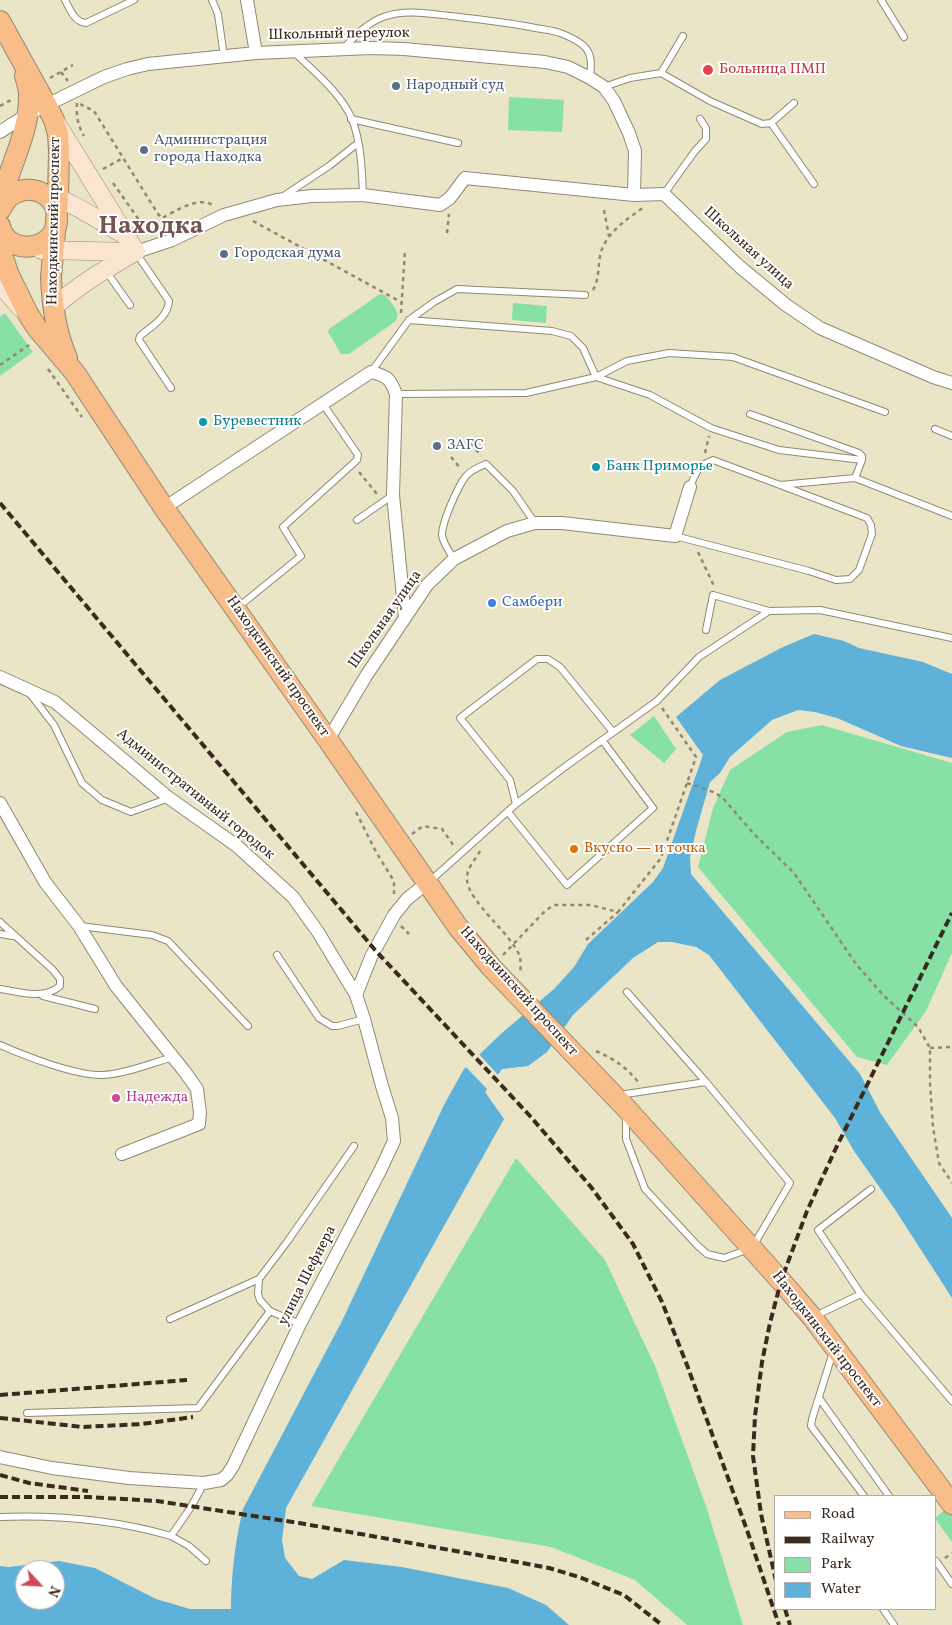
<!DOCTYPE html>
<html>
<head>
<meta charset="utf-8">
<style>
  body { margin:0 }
  #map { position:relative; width:952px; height:1625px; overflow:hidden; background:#eae5c7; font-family:Vollkorn,serif }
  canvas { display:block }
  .legend { position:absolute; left:774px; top:1495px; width:162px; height:115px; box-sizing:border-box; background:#fff; border:1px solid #b1aaa5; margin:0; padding:6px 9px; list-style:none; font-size:15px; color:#3b2a1e }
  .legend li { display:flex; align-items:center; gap:10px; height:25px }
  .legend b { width:25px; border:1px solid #b1aaa5 }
  .north { position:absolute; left:15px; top:1560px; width:50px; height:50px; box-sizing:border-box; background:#fff; border:1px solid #b1aaa5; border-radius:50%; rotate:115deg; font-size:14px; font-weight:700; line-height:20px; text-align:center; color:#3b2a1e }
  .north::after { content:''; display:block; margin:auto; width:18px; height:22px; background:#d1495b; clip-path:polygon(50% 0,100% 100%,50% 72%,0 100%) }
</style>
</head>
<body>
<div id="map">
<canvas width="952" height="1625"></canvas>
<ul class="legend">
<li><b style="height:6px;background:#f8bd89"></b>Road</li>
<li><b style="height:6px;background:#3b2a1e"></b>Railway</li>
<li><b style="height:14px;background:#87e1a6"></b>Park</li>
<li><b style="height:14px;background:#5eb1d9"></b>Water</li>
</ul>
<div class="north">N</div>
</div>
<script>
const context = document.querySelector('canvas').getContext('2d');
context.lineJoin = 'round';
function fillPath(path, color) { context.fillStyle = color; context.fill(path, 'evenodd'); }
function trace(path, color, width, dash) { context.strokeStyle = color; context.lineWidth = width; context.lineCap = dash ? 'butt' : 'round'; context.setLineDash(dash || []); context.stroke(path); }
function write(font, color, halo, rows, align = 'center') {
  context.font = font + ' Vollkorn,serif'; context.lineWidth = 4; context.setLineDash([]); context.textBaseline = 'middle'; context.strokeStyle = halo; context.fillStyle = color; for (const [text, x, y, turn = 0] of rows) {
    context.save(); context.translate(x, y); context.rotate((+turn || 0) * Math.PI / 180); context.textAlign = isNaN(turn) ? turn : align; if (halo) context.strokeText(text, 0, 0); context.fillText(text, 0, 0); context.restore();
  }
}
fillPath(new Path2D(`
  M509,97L564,100L562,132L508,130Z
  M380,294L385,295C390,302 402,312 396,321L349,354H341L328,332L329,329Z
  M513,303L547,306L546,323L512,320Z
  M5,313L33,352L0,376V317Z
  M654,716L676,749L664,763L630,735Z
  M822,725L952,763V953L926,1011L887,1065L857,1057L698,867L713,808L730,770L787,732Z
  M516,1158L605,1260L655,1366L705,1503L743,1625H687L635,1580L551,1547L311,1506Z
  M950,1506L952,1509V1542L936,1520V1517Z`), '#87e1a6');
fillPath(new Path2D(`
  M814,634L844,641L859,648L923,662L952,674V758L901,746L837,718L815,712L798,710L772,720L730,757L720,773L710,782L696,831L690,857L691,874L860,1074L881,1114L952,1218V1298L894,1208L854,1151L835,1118L709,955L696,947L672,942H658L633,958L573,1015L547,1052L528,1066L502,1069L485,1092L504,1119L286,1508L282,1540L285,1558L299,1576L312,1579L344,1560L402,1567L508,1588L546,1605L569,1625H0V1566L9,1567L59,1561L95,1568L156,1599L190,1609H231C231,1575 235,1542 243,1509L342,1321L445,1103L464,1069L503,1032L554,989L574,967L588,944L653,882L663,868L703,755L676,717L720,680L783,647ZM25,1570H55V1600H25Z`), '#5eb1d9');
fillPath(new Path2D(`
  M478,1053L499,1076L489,1091L464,1065Z`), '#eae5c7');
const lane = new Path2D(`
  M65,0C70,9 74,22 86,23L134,0
  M212,0L218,14L224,57
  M881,0L904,37
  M344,48C357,34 368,22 386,16C407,9 430,14 451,16C477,19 504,22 530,27C540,29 551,30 560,33C568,36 577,40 584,46C593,55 591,66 590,78
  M294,52C314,72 340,92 352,119C361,142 362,170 363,195
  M661,73L683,36
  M604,87L630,78L661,73L710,101L762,124L771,123L794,103
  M351,119L458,143
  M771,123L814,184
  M664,194L695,151L706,139V128L700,119
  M282,197L329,166L358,143
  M136,253L169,301C168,317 152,326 140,336L139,340L171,388
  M106,271L130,305
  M409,320L552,331L571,336L583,348L596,377L650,395L711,428L779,450L862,460
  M371,372L409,320L434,302L457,289L585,295
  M396,394L526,393L596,377L627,361L669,353L733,357L885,412
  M750,414L859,453L862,456V460L855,478
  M935,429L952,436
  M690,487C696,472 698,466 713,460L780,485L855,478L952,516
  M357,520L393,495
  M675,536L809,571L836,580L850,579L859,570L872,534L871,525L867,518L780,485
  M454,559C450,552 443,544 442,535C442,522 458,486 466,476C471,470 479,467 486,464L513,491L535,523
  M237,608L301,556L283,527L357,460L358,455L323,404
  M706,630L713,595L769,611
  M31,695L54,725L82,783L102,800L131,812L169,798
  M516,804L566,766L657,701L699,657L769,611L820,610L952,638
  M508,812L567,885L653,808L602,740
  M429,882L516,804L510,780L460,718L537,659H548L560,667L613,732
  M0,922L53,970L60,979V986C44,1000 20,992 0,989
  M80,926L152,935L168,941L248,1026
  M0,934L13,936
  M277,955L319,1018L332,1026H338L364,1019
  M627,992L706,1082
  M43,996L95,1009
  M0,1045C25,1056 76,1076 103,1075C125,1074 152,1063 173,1057
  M619,1095L706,1082L790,1183L752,1248L724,1258L707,1254L697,1245L645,1189L626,1139V1114
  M861,1294L818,1230L871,1189
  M270,1311L260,1300L258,1294L259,1279L287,1242L354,1146
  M815,1316L861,1294L952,1401
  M170,1319L259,1279
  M833,1352L812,1419L811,1426L864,1496
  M819,1398L889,1496
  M27,1413L198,1408L270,1311L300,1324
  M204,1483L191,1507L171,1536L189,1546L206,1561
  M0,1517C57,1515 116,1520 171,1536
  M936,1561L952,1584
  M883,1609L894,1625`);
const street = new Path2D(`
  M247,0L256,53
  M0,132L28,114L104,77L127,69L148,64L256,53L371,48L404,49L545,62L568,67L590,78L604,87L614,101L629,133L635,151L634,195
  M136,252L172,240L224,215L277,200L312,196L363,195L440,205L450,198L465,178L634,195L664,194L740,267L786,305L820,328L933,377L952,383
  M164,508L371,372C387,376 390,378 396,394L393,495L405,618
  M0,677L55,702L169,798L237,846L293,897L318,932L356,995
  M328,740L366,676L427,585L454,559L507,531L535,523H562L675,536L690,487
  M0,803L45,882L79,926L116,986L185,1072L197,1089L200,1113L199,1124L122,1154
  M0,1457L52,1468L129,1478L204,1483L221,1480L227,1475L233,1466L300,1324L380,1171L394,1141L392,1118L382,1086L364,1019L356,995L371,957L394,915L407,899L427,883`);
const secondary = new Path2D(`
  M57,124L136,252
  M47,194C74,203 98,220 123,234
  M41,250L136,252
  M0,284L21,308
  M53,308C78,285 106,269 135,252`);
const primary = new Path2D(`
  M0,21L47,106L54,120L58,134L59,150L58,198L51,277C52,305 56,333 67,358
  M0,209C6,170 30,135 29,95C29,89 27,82 25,76
  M0,226C8,259 60,250 57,216C54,184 12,181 1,209
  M0,249L9,275L28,314L37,328L75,373L164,508L328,740L458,927L491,967L626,1108L781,1281L812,1317L952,1504`);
trace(lane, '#928872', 8);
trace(street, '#928872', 14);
trace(secondary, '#928872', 19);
trace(primary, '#928872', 22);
trace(new Path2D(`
  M61,72L68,81
  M50,78L73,65
  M77,103C76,115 78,126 84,136
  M80,104L94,111L158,214L162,218C176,211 199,195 214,206
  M0,106L13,99
  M103,169L123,158
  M113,183L149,234
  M604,210L609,236
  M253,221L401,302
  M159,231L162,218
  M447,233L449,214
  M593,290C599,280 598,268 600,256C604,235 626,219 643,208
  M401,313L405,251
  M0,365L29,345
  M48,369L82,417
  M471,443L481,456
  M705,453L709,436
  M451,457L461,469
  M359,472L377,494
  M698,552L714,586
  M687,783L713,792L722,797L753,833L794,873L856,964L884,996L918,1027L930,1048V1083L933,1127L939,1163L952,1183
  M356,812L376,852L394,881V894
  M412,834L423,826L442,829L454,846
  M480,851C475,860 466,869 467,880C469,903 512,934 520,957C521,962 520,968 521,973
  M401,926L409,934
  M586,940L618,912
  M503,955L545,911L554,905H591L618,912L661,858L696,757L662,708
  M930,1048L952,1047
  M596,1051C616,1060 626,1067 639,1083
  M945,1558L952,1553`), '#928872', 2.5, [4, 4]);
trace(lane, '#fff', 6);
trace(street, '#fff', 12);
trace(secondary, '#fce5d0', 18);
trace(primary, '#f8bd89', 20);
trace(new Path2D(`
  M0,503L375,950L530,1116L591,1187L633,1244L662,1302L687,1365L748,1533L779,1625
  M0,1395L187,1380
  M0,1418L83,1427L142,1424L193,1417
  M0,1475L29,1483L88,1491
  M0,1497H88L157,1501L299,1523L517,1562L549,1568L579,1577L624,1595L662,1625
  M776,1581L761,1514L753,1456L755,1416L762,1362L770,1323L781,1281L807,1211L836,1148L952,913
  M785,1609L790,1625`), '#3b2a1e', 4, [8, 4]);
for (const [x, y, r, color] of [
  [708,70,6,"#e0444e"],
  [396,86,5,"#5c6f8a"],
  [144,150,5,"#5c6f8a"],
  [224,254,5,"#5c6f8a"],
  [203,422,5,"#0f9aa8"],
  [437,446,5,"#5c6f8a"],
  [596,467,5,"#0f9aa8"],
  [492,603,5,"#3f7fe0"],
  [574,849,5,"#e8710a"],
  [116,1098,5,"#d1479c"]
]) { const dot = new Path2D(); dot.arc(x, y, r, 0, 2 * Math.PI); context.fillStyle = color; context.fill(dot); trace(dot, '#fff', 2); }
write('15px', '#3b2a1e', '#fff', [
  ["Школьный переулок",339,35,-1],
  ["Находкинский проспект",55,221,-89],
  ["Школьная улица",748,249,42],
  ["Школьная улица",386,620,-55],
  ["Находкинский проспект",277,667,55],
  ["Административный городок",195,795,39],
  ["Находкинский проспект",518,992,48],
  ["улица Шефнера",308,1276,-63],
  ["Находкинский проспект",826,1340,52]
]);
write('15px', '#be3a42', '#fff', [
  ["Больница ПМП",719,70]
], 'left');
write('15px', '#4e5e75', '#fff', [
  ["Народный суд",406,86],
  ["Администрация",154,141],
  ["города Находка",154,158],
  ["Городская дума",234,254],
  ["ЗАГС",447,446]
], 'left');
write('15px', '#0d838f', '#fff', [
  ["Буревестник",213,422],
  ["Банк Приморье",606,467]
], 'left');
write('15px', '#366cbe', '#fff', [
  ["Самбери",502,603]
], 'left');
write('15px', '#c56008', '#fff', [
  ["Вкусно — и точка",584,849]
], 'left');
write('15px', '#b23c85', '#fff', [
  ["Надежда",126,1098]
], 'left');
write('bold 25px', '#725451', '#fff', [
  ["Находка",151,228]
]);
</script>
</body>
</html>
